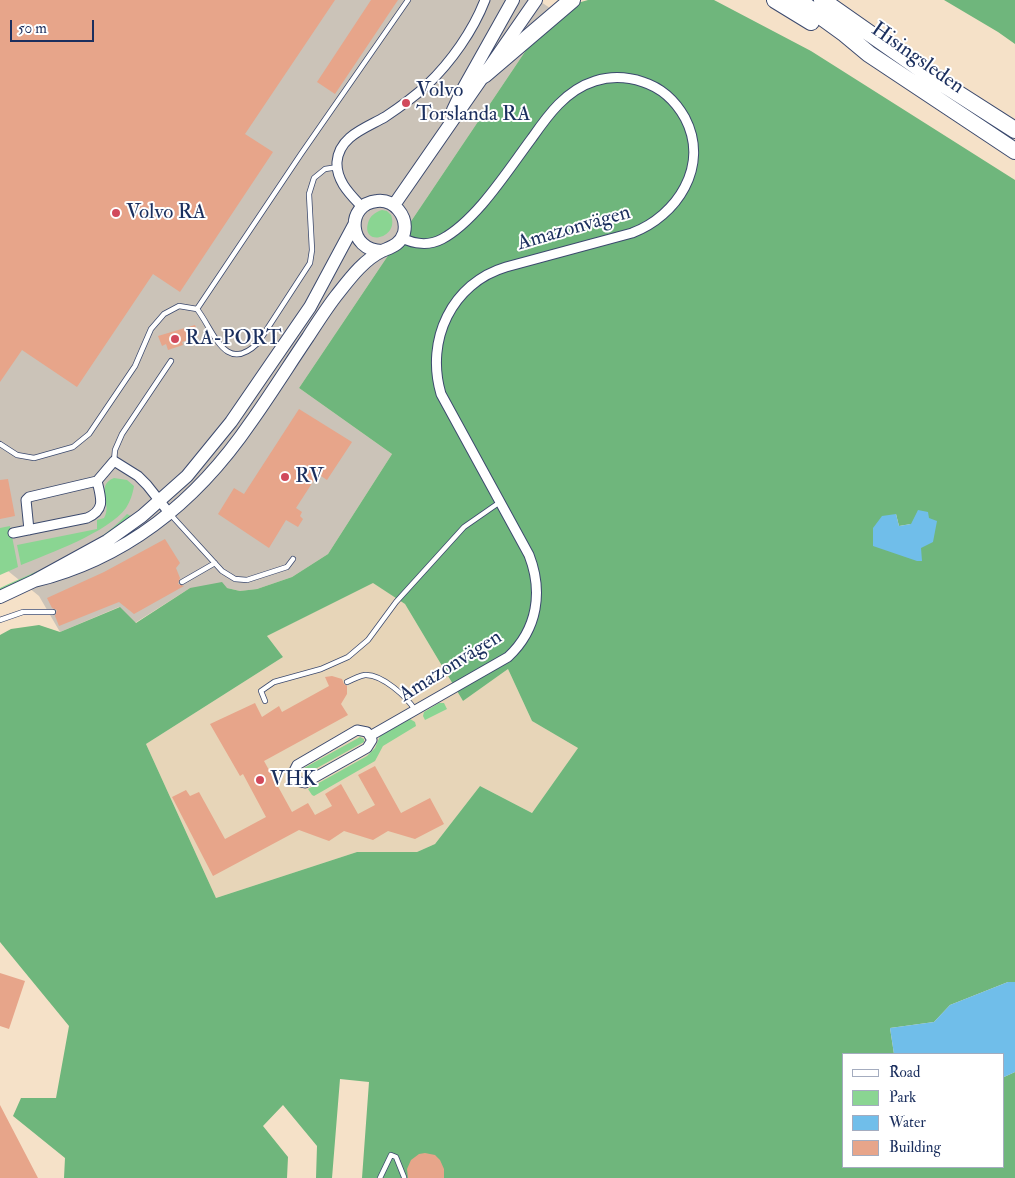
<!DOCTYPE html>
<html>
<head>
<meta charset="utf-8">
<style>
  body { margin:0 }
  #map { position:relative; width:1015px; height:1178px; overflow:hidden; background:#f5e1c8; font-family:"IM FELL Double Pica",serif }
  canvas { display:block }
  .legend { position:absolute; left:842px; top:1053px; width:162px; height:115px; box-sizing:border-box; background:#fff; border:1px solid #a4acbf; margin:0; padding:6px 9px; list-style:none; font-size:15px; color:#1b2f5e }
  .legend li { display:flex; align-items:center; gap:10px; height:25px }
  .legend b { width:25px; border:1px solid #a4acbf }
  .scale { position:absolute; left:10px; top:20px; width:84px; height:22px; box-sizing:border-box; border:2px solid #1b2f5e; border-top:0; padding-left:6px; font-size:15px; line-height:18px; white-space:nowrap; color:#1b2f5e; -webkit-text-stroke:4px #fff; paint-order:stroke }
</style>
</head>
<body>
<div id="map">
<canvas width="1015" height="1178"></canvas>
<ul class="legend">
<li><b style="height:6px;background:#fff"></b>Road</li>
<li><b style="height:14px;background:#8ad592"></b>Park</li>
<li><b style="height:14px;background:#70beea"></b>Water</li>
<li><b style="height:14px;background:#e7a58a"></b>Building</li>
</ul>
<div class="scale">50 m</div>
</div>
<script>
const context = document.querySelector('canvas').getContext('2d');
context.lineJoin = 'round';
function fillPath(path, color) { context.fillStyle = color; context.fill(path, 'evenodd'); }
function trace(path, color, width, dash) { context.strokeStyle = color; context.lineWidth = width; context.lineCap = dash ? 'butt' : 'round'; context.setLineDash(dash || []); context.stroke(path); }
function write(font, color, halo, rows, align = 'center') {
  context.font = font + ' "IM FELL Double Pica",serif'; context.lineWidth = 4; context.setLineDash([]); context.textBaseline = 'middle'; context.strokeStyle = halo; context.fillStyle = color; for (const [text, x, y, turn = 0] of rows) {
    context.save(); context.translate(x, y); context.rotate((+turn || 0) * Math.PI / 180); context.textAlign = isNaN(turn) ? turn : align; if (halo) context.strokeText(text, 0, 0); context.fillText(text, 0, 0); context.restore();
  }
}
fillPath(new Path2D(`
  M373,582L405,604L463,701L508,669L532,721L578,748L532,813L480,786L435,844L417,852H357L216,898L146,744L283,657L267,636Z`), '#e7d5b8');
fillPath(new Path2D(`
  M0,0H538L553,10L299,388L392,454L328,554L292,577L257,589L240,591L227,588H190L135,623L119,607L60,632L39,596L8,571L0,574Z`), '#cbc3b8');
fillPath(new Path2D(`
  M382,210L387,211L391,215C400,239 361,247 368,223C370,216 375,212 382,210Z
  M114,478L127,480L134,486C133,493 130,502 126,508C107,533 50,553 21,565L17,545L97,529V520L104,518C113,504 94,486 114,478Z
  M127,514L131,516L92,546L0,591V588C43,568 94,550 127,514Z
  M10,526L18,567L0,575V528Z
  M439,703H444L447,709L425,720L423,716L424,712Z
  M410,719L415,722L416,726L383,746L375,761L314,796L312,795L308,789L367,756L375,748L380,736Z
  M360,737L364,739V742L308,773H304V768Z`), '#8ad592');
fillPath(new Path2D(`
  M588,0H714L811,51L1015,180V982H1008L950,1005L934,1022L890,1028L894,1054H844V1167H1004V1077L1015,1072V1178H362L369,1082L340,1079L332,1178H316L317,1146L283,1105L263,1126L288,1157L287,1178H64L65,1158L13,1116L21,1098H56L69,1026L0,942V635L11,629L39,625L60,632L120,607L136,623L190,588L222,582L227,588L240,591L257,589L292,577L328,554L392,454L299,388L553,10ZM896,514L899,526L911,524L873,546ZM373,583L405,604L463,701L508,669L532,721L578,748L532,813L480,786L435,844L417,852H357L216,898L146,744L283,657L267,636Z
  M944,0H1015V44L998,32Z`), '#6fb67c');
fillPath(new Path2D(`
  M918,510L928,512L929,518L937,521L933,542L921,548L922,561H917L873,546V528L882,516L896,514L899,526L911,524Z
  M1008,982H1015V1072L1004,1077V1054H894L890,1028L934,1022L950,1005Z`), '#70beea');
fillPath(new Path2D(`
  M0,0H335L245,134L273,152L180,292L153,274L77,387L22,350L0,382Z
  M371,0H398L335,94L317,82Z
  M195,325L199,336L182,342L183,345L168,350L166,344L162,346L158,336Z
  M299,409L352,442L327,480L318,474L296,508L302,512L300,516L303,519L298,527L286,520L269,548L218,514L234,488L244,494Z
  M8,479L15,516L0,519V480Z
  M165,539L180,563L176,568L180,578L178,584L184,586L134,614L119,602L59,626L55,616L57,610L52,608L47,598L104,572Z
  M332,676L342,679L344,684L347,686V694L341,704L348,715L264,761L292,812L308,803L315,815L332,806L325,794L341,784L358,814L375,805L358,775L375,766L401,813L430,798L444,824L415,839L388,831L373,840L344,831L329,841L299,830L213,876L172,797L186,790L190,796L199,792L225,839L266,817L243,774L240,776L210,724L255,703L262,717L279,706L282,712L329,686L325,677Z
  M0,973L25,981L9,1029L0,1026Z
  M0,1105L38,1178H0Z
  M425,1153L435,1155L440,1160L444,1169V1178H408L407,1169L411,1160L419,1154Z`), '#e7a58a');
const lane = new Path2D(`
  M197,309L301,154L408,0
  M197,309C214,331 225,375 258,343L310,263L312,250L309,194L314,178L325,169L338,167
  M0,444L17,455L34,458L73,447L89,434L135,366L151,329L164,314L179,306L197,309
  M114,461L115,450L122,434L171,361
  M171,515L222,571L235,579L247,580L287,567L293,559
  M182,582L215,563
  M0,620L23,612H53
  M347,682C353,679 359,676 365,675C382,674 407,697 415,710
  M265,701L261,691L274,682L321,669L348,657L368,640L396,602L464,527L500,502
  M380,1178L391,1155L396,1157L404,1177`);
const street = new Path2D(`
  M362,207C350,194 336,181 337,162C339,136 366,128 385,117C400,107 414,97 427,85C451,62 473,31 485,0
  M97,481L114,461L138,476L147,485L170,514
  M13,533L87,518C106,510 101,498 97,481L29,497L26,500L29,530
  M357,730L367,732L372,740L367,748L305,783L296,781L293,773L297,765Z
  M370,736L508,657C538,629 543,591 529,555L441,394C425,340 452,283 506,267L632,233C677,216 710,166 685,118C676,102 662,88 643,82C628,77 611,76 595,81C566,90 548,115 532,138C508,170 477,220 442,239C429,246 414,244 402,238`);
const secondary = new Path2D(`
  M453,110L462,91L513,0
  M394,205L536,0
  M34,581C128,558 197,501 251,422C271,394 289,365 308,337C317,323 326,309 336,296C348,281 363,260 382,251C391,247 400,245 404,233C408,216 394,199 377,201C345,204 348,251 382,251
  M0,597L34,581L107,541L142,516L187,476L231,422L310,307L354,225`);
const highway = new Path2D(`
  M775,0L811,22
  M798,0L845,34L869,54L1015,151
  M822,0L929,75L1015,130
  M484,75L572,0`);
trace(lane, '#3c4a6e', 6);
trace(street, '#3c4a6e', 11);
trace(secondary, '#3c4a6e', 14);
trace(highway, '#3c4a6e', 18);
trace(lane, '#fff', 4.5);
trace(street, '#fff', 9);
trace(secondary, '#fff', 12);
trace(highway, '#fff', 16);
for (const [x, y, r, color] of [
  [406,103,5,"#d1495b"],
  [116,213,5,"#d1495b"],
  [175,339,5,"#d1495b"],
  [285,477,5,"#d1495b"],
  [260,780,5,"#d1495b"]
]) { const dot = new Path2D(); dot.arc(x, y, r, 0, 2 * Math.PI); context.fillStyle = color; context.fill(dot); trace(dot, '#fff', 2); }
write('21px', '#1b2f5e', '#fff', [
  ["Hisingsleden",917,59,35],
  ["Amazonvägen",574,229,-16],
  ["Amazonvägen",451,667,-32]
]);
write('21px', '#1b2f5e', '#fff', [
  ["Volvo",416,91],
  ["Torslanda RA",416,115],
  ["Volvo RA",126,213],
  ["RA-PORT",185,339],
  ["RV",295,477],
  ["VHK",270,780]
], 'left');
</script>
</body>
</html>
